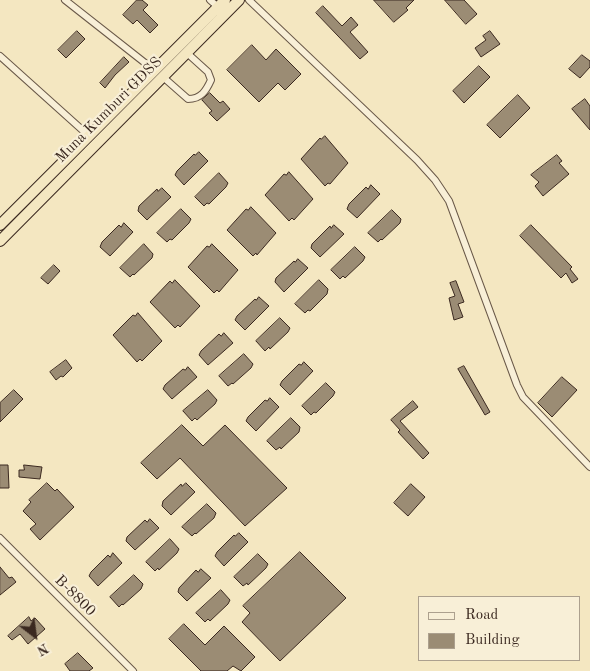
<!DOCTYPE html>
<html>
<head>
<meta charset="utf-8">
<style>
  body { margin:0 }
  #map { position:relative; width:590px; height:671px; overflow:hidden; background:#f4e7c1; font-family:"Old Standard TT",serif }
  canvas { display:block }
  .legend { position:absolute; left:418px; top:596px; width:162px; height:65px; box-sizing:border-box; background:#f8efd7; border:1px solid #aca08e; margin:0; padding:6px 9px; list-style:none; font-size:15px; color:#3b2920 }
  .legend li { display:flex; align-items:center; gap:10px; height:25px }
  .legend b { width:25px; border:1px solid #aca08e }
  .north { position:absolute; left:10px; top:611px; width:50px; height:50px; -webkit-text-stroke:4px #f8efd7; paint-order:stroke; rotate:150deg; font-size:14px; font-weight:700; line-height:20px; text-align:center; color:#3b2920 }
  .north::after { content:''; display:block; margin:auto; width:18px; height:22px; background:#3b2920; clip-path:polygon(50% 0,100% 100%,50% 72%,0 100%) }
</style>
</head>
<body>
<div id="map">
<canvas width="590" height="671"></canvas>
<ul class="legend">
<li><b style="height:6px;background:#f8efd7"></b>Road</li>
<li><b style="height:14px;background:#9b8c74"></b>Building</li>
</ul>
<div class="north">N</div>
</div>
<script>
const context = document.querySelector('canvas').getContext('2d');
context.lineJoin = 'round';
function fillPath(path, color) { context.fillStyle = color; context.fill(path, 'evenodd'); }
function trace(path, color, width, dash) { context.strokeStyle = color; context.lineWidth = width; context.lineCap = dash ? 'butt' : 'round'; context.setLineDash(dash || []); context.stroke(path); }
function write(font, color, halo, rows, align = 'center') {
  context.font = font + ' "Old Standard TT",serif'; context.lineWidth = 4.5; context.setLineDash([]); context.textBaseline = 'middle'; context.strokeStyle = halo; context.fillStyle = color; for (const [text, x, y, turn = 0] of rows) {
    context.save(); context.translate(x, y); context.rotate((+turn || 0) * Math.PI / 180); context.textAlign = isNaN(turn) ? turn : align; if (halo) context.strokeText(text, 0, 0); context.fillText(text, 0, 0); context.restore();
  }
}
const building = new Path2D(`
  M137,0H142L148,5L143,10L158,25L150,33L137,20L133,24L123,15Z
  M374,0H414L406,8L408,10L394,22Z
  M445,0H464L477,14L466,24Z
  M323,6L342,26L351,17L358,25L350,32L368,52L360,59L316,13Z
  M77,31L85,39L66,58L58,50Z
  M490,31L500,44L481,57L475,48L486,40L483,36Z
  M252,45L266,60L276,49L301,74L285,90L278,83L259,102L227,70Z
  M582,55L590,61V67L580,78L569,69Z
  M124,57L129,62L115,75L105,88L100,83Z
  M479,66L490,77L464,103L453,91Z
  M210,93L220,103L223,101L230,109L217,121L209,113L212,111L202,100Z
  M518,95L530,108L500,138L487,125Z
  M585,99L590,106V130L572,109Z
  M325,136L348,163L330,184L328,183L325,186L301,159L320,138L321,139Z
  M199,152L208,161L184,185L175,175L177,171L194,154L195,155Z
  M557,155L562,161L559,163L569,174L543,196L535,186L539,182L531,175Z
  M289,172L313,199L294,220L292,218L289,221L265,195L284,174L286,175Z
  M219,173L228,183L226,187L209,204L207,203L204,206L195,197Z
  M371,185L380,194L357,218L347,209L349,204L366,187L368,189Z
  M162,188L171,197L147,220L138,211L139,206L157,189L158,191Z
  M251,207L276,233L257,255L256,253L253,256L227,230L246,209L248,210Z
  M181,209L191,219L189,223L172,240L170,239L167,242L157,233Z
  M392,210L401,219L400,223L382,240L381,239L378,242L368,233Z
  M124,223L133,232L110,256L100,247L102,242L119,225L121,227Z
  M334,225L344,234L320,257L311,248L312,244L330,226L331,228Z
  M531,225L572,267L570,269L578,279L572,283L566,273L561,278L520,236Z
  M144,244L153,254L152,258L134,275L133,274L130,277L120,268Z
  M212,244L238,270L219,292L217,290L214,293L188,267L207,246L209,247Z
  M355,247L365,257L363,261L345,278L343,276L340,279L331,270Z
  M298,259L308,268L284,292L275,282L276,278L294,261L295,262Z
  M54,265L60,271L48,284L41,278Z
  M175,280L200,306L180,327L178,325L175,328L150,302L170,281L172,283Z
  M319,280L328,289L327,294L310,311L308,310L305,313L295,304Z
  M456,281L464,302L458,304L463,317L454,320L449,298L455,296L450,283Z
  M259,297L269,306L245,330L235,320L237,316L255,299L256,300Z
  M138,313L162,341L142,361L140,359L137,362L113,335L133,315L135,316Z
  M280,318L290,328L288,332L270,349L269,347L265,351L256,341Z
  M224,333L233,343L208,365L199,355L201,351L219,334L221,336Z
  M244,354L253,364L251,368L233,384L232,383L228,386L219,376Z
  M66,360L72,368L63,377L61,376L56,380L50,372Z
  M304,362L313,371L290,395L280,385L282,381L299,364L301,365Z
  M464,366L490,412L485,415L458,369Z
  M188,367L197,377L172,399L163,389L165,385L183,369L185,370Z
  M562,377L577,390L552,417L538,403Z
  M326,383L335,392L333,396L316,413L314,412L311,415L302,406Z
  M14,390L23,399L0,422V403Z
  M208,390L217,400L215,404L197,420L195,418L192,421L183,411Z
  M270,398L279,407L256,431L246,421L248,417L265,400L267,401Z
  M413,401L418,407L400,421L429,453L423,459L398,432L400,430L391,420Z
  M291,418L300,427L299,432L281,449L280,447L276,450L267,441Z
  M182,425L203,446L225,425L287,488L245,526L180,458L157,479L141,463Z
  M0,465H8L9,488H0Z
  M24,465L42,467L40,479L19,477V470H24Z
  M47,483L55,491L57,489L74,507L40,540L30,529L36,524L23,511L31,502L29,500Z
  M186,483L195,492L171,515L162,506L163,501L181,484L182,486Z
  M411,484L425,497L408,516L394,503Z
  M207,504L216,513L214,518L196,534L195,533L192,536L182,527Z
  M150,519L159,528L135,550L126,541L127,537L145,520L147,522Z
  M239,533L248,542L224,566L215,556L217,552L234,535L235,536Z
  M170,539L179,549L177,553L159,570L158,568L155,571L146,562Z
  M300,552L346,598L280,661L242,622L250,613L243,606Z
  M113,553L122,563L98,586L89,576L91,572L108,555L110,557Z
  M258,554L268,564L266,568L248,585L247,583L243,586L234,577Z
  M0,567L9,578L12,577L16,582L0,595Z
  M201,569L211,578L187,601L178,592L179,588L196,570L198,572Z
  M134,575L143,584L141,589L123,605L122,604L119,607L110,597Z
  M221,590L230,600L228,604L210,621L208,619L205,622L196,613Z
  M29,617L31,621L35,618L45,629L28,644L20,634L12,640L8,636Z
  M184,624L205,645L224,626L255,657L241,671L233,666L227,671H201L169,639Z
  M78,653L93,668L89,671H70L65,664Z`);
fillPath(building, '#9b8c74');
trace(building, '#3b2920', 1);
const minor = new Path2D(`
  M65,0L154,70
  M210,0L218,7
  M249,0L417,160L435,180L449,201L517,385L523,397L590,467
  M0,56L89,136
  M163,77L188,99C201,99 206,91 211,80L208,72L187,53
  M0,538L133,671`);
const trunk = new Path2D(`
  M0,225L225,0
  M0,241L239,0`);
trace(minor, '#695848', 8);
trace(trunk, '#3b2920', 12);
trace(minor, '#f8efd7', 6);
trace(trunk, '#f4e7c1', 10);
write('15px', '#3b2920', '#f8efd7', [
  ["Muna Kumburi GDSS",109,110,-45],
  ["B-8800",75,596,45]
]);
</script>
</body>
</html>
